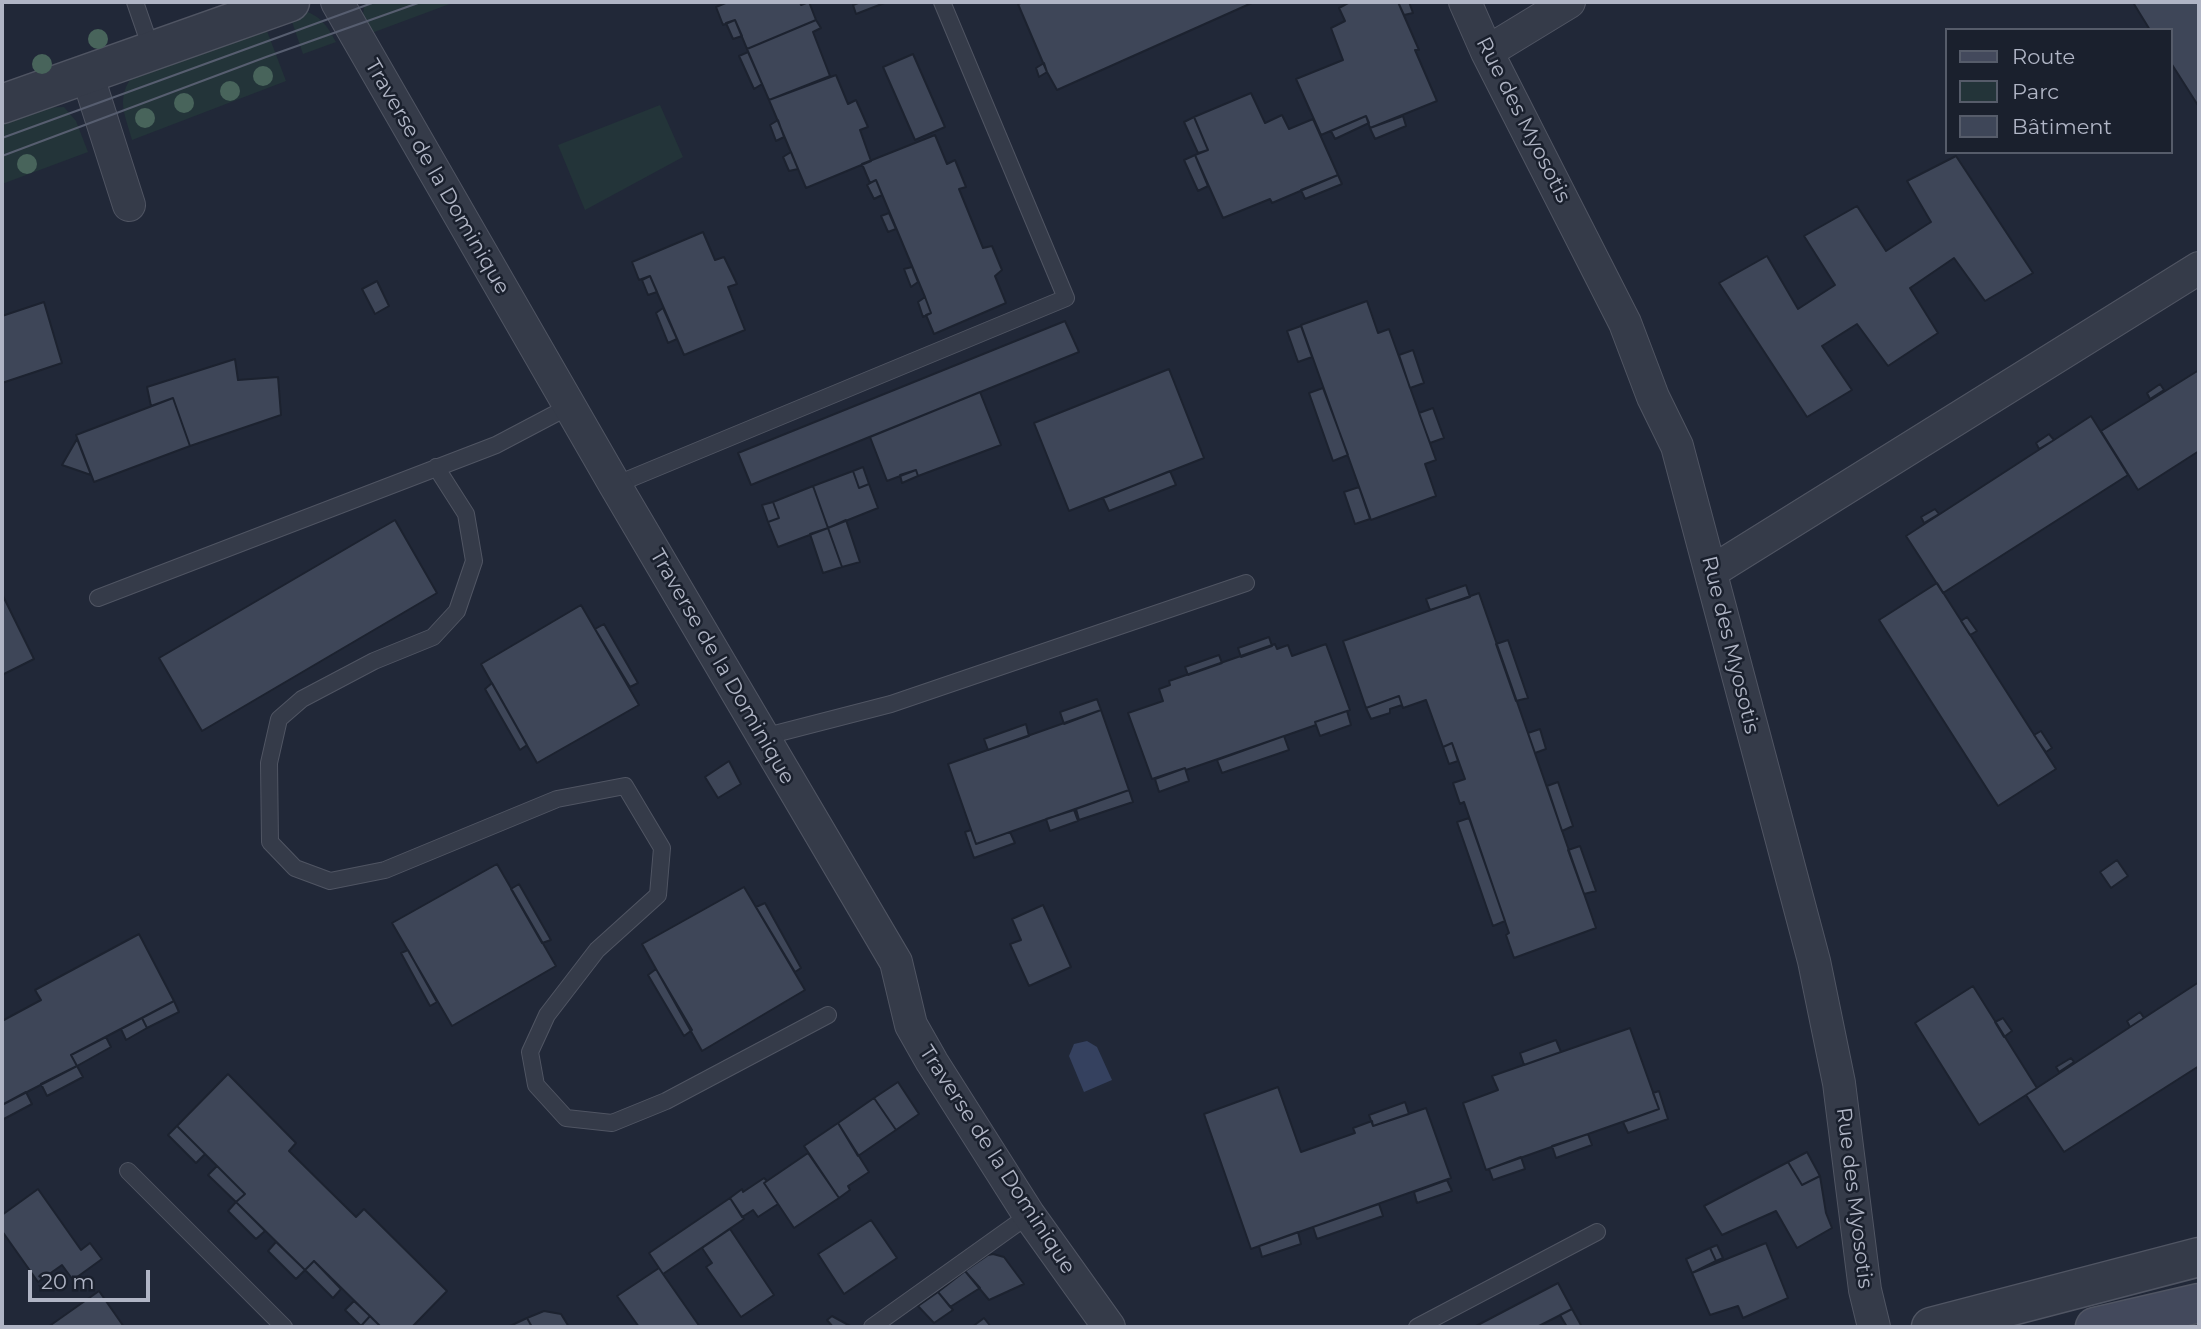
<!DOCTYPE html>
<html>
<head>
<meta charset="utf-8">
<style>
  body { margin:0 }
  #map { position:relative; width:2201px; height:1329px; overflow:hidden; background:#212838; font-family:Montserrat,sans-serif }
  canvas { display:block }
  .frame { position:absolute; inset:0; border:4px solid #b0b5c5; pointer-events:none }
  .legend { position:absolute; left:1945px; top:28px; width:228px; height:126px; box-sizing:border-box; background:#1a202d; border:2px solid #565c6a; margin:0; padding:9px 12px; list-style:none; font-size:21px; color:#b0b5c5 }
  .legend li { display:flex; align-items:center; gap:14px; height:35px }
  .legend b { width:35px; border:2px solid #565c6a }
  .scale { position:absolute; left:28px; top:1270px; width:122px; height:32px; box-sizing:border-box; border:4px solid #b0b5c5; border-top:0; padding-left:9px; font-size:21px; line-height:24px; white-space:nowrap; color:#b0b5c5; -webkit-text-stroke:5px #1a202d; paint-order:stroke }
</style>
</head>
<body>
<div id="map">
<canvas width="2201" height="1329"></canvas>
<div class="frame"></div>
<ul class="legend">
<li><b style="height:9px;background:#43495c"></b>Route</li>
<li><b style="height:19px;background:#233439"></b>Parc</li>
<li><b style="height:19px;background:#3e4658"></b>Bâtiment</li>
</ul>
<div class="scale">20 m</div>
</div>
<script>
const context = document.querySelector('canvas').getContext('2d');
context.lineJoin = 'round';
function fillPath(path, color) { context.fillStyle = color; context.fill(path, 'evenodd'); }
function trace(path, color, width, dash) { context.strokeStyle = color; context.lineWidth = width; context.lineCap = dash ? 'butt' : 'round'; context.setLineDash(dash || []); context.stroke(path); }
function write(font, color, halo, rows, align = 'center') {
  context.font = font + ' Montserrat,sans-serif'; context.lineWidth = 5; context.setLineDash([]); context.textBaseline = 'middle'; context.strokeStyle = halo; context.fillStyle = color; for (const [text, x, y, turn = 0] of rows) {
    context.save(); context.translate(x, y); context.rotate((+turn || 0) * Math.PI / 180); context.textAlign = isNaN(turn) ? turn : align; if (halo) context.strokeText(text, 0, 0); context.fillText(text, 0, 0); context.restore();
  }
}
fillPath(new Path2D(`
  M365,2H455L369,34L363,14Z
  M301,10C320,15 327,25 336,42L303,54L289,13Z
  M264,23L286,81L132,140C125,114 115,98 134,74Z
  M660,105L683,157L585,210L558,145Z
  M64,107L76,121L88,152L2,184V122L38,108Z`), '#233439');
fillPath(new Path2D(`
  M1087,1041L1097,1047L1112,1080L1084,1092L1069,1056L1074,1044Z`), '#35415f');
const building = new Path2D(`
  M728,2H800L801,5L809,2L816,20L747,49L735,20L723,25L716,7Z
  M861,2H887L856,14L853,5Z
  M1024,2H1254L1057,90L1047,72L1018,4Z
  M1350,2H1398L1419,50H1415L1437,101L1370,128L1366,116L1321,135L1296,79L1343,60L1331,28L1345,21L1339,8Z
  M1398,2H1409L1413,13L1404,15Z
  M2137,2H2199V107L2171,63V30H2150L2134,4Z
  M735,20L742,36L733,39L726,23Z
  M816,20L821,28L813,32L830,76L769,100L747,49Z
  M748,52L762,84L754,89L739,56Z
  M913,54L945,127L915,140L883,67Z
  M1044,63L1047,72L1039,77L1036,68Z
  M836,75L848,104L856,100L868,127L860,130L871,161L806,188L769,100Z
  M1251,93L1265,123L1282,115L1289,129L1313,119L1338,175L1272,203L1270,199L1223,218L1195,155L1208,150L1194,117Z
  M1366,116L1369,123L1335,139L1331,131Z
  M1403,116L1406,126L1375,139L1370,128Z
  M1194,117L1208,150L1198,153L1184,122Z
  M778,120L784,137L776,141L770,125Z
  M935,135L947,164L955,160L966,187L959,189L983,248L992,246L1002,270L995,276L1006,303L934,334L926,315L931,313L925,297L876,180L870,183L862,164Z
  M791,152L798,169L789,171L783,157Z
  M1195,155L1208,186L1198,191L1184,160Z
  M1956,156L2033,273L1985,301L1954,258L1910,288L1938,333L1888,366L1857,324L1822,346L1852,390L1807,417L1719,283L1767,256L1798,309L1835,285L1804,236L1857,206L1886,251L1931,222L1907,181Z
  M1338,175L1342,184L1305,199L1301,190Z
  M876,180L882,195L874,199L867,185Z
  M889,213L896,229L888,232L881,216Z
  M703,232L715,260L724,257L737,284L728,287L745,330L684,355L650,276L639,280L632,262Z
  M912,267L918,282L911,287L904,269Z
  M650,276L657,292L648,295L642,280Z
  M377,281L389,306L375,314L362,289Z
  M925,297L931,313L923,317L918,302Z
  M1367,301L1378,333L1389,329L1436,460L1425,464L1436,496L1371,520L1301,325Z
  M44,302L62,363L2,383V316Z
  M663,308L677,339L668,343L656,313Z
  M1065,321L1079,352L751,485L738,453Z
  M1301,326L1312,357L1298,362L1287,331Z
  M1413,350L1424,383L1410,388L1399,355Z
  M235,359L238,380L278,377L281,415L190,446L173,398L151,406L147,387Z
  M1169,369L1204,458L1069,511L1034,423Z
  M2199,370V451L2138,490L2101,431Z
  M2160,384L2164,390L2150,399L2147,393Z
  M1323,388L1348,455L1333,461L1309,393Z
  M980,392L1001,445L918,476L916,470L887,481L870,437Z
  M173,398L190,446L94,482L76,435Z
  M1433,408L1444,438L1430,443L1419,413Z
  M2091,416L2128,475L1943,593L1906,536Z
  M2049,434L2054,440L2039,449L2036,443Z
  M77,439L91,475L62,465Z
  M863,467L869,484L859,488L853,471Z
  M916,470L918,476L902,483L900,475Z
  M853,471L859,488L869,484L878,508L828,528L813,486Z
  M1170,471L1176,485L1109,511L1103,498Z
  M813,486L828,528L778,547L768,522L779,518L773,502Z
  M1359,487L1370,519L1355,524L1344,492Z
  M773,502L779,518L768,522L762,505Z
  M1935,509L1939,514L1924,523L1921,517Z
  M395,520L437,593L202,731L159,658Z
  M846,520L860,562L842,567L828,528Z
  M828,528L842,567L823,573L810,534Z
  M1937,583L2056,769L1998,806L1879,620Z
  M1466,585L1470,597L1430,610L1426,599Z
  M1479,593L1596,928L1514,958L1506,935L1509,933L1464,802L1460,804L1453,783L1465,779L1452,743L1443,747L1426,700L1403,708L1399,696L1366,708L1343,641Z
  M2,594L34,659L2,675Z
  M581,605L639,705L537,763L481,664Z
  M1967,617L1977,631L1970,635L1961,621Z
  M604,624L638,683L630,687L595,629Z
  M1269,637L1272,646L1241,657L1238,648Z
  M1508,640L1528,698L1516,701L1496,644Z
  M1275,644L1277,649L1288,645L1292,656L1326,644L1350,710L1315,722L1316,725L1186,770L1185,768L1152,779L1128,713L1163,701L1159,689L1170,685L1169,681Z
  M1219,655L1222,663L1188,675L1185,667Z
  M492,683L527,745L520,750L485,689Z
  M1399,696L1402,705L1390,709V713L1371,719L1366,708Z
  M1097,699L1101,710L1064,724L1060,712Z
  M1101,710L1129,790L976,844L948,764Z
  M1347,711L1351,725L1320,736L1315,722Z
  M1026,724L1029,736L988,750L984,739Z
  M1540,729L1546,749L1535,753L1528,733Z
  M2041,731L2052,748L2046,752L2034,735Z
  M1284,736L1289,750L1222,773L1217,760Z
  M1452,743L1458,761L1449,764L1443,747Z
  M729,761L741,784L718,798L705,777Z
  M1185,768L1189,781L1159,792L1155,779Z
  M1558,782L1573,826L1562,831L1547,786Z
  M1129,790L1133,802L1079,820L1076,809Z
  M1074,810L1078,821L1050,831L1046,819Z
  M1469,818L1505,921L1493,926L1457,822Z
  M971,830L976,844L1010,832L1015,843L974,858L965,832Z
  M1580,846L1596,891L1584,894L1568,850Z
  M2117,860L2128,876L2111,888L2100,872Z
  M497,864L556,966L452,1026L392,923Z
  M519,884L551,940L542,943L511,889Z
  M744,887L805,990L702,1051L642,944Z
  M765,903L801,968L795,972L756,907Z
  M1043,905L1071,967L1029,986L1010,944L1021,940L1012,919Z
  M139,934L174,1001L71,1055L77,1066L2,1105V1021L41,1000L35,990Z
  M408,950L437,1002L430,1006L401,953Z
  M656,969L692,1030L684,1036L648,975Z
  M2199,982V1066L2064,1152L2026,1095Z
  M1973,986L2037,1088L1979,1125L1915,1023Z
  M174,1001L179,1012L147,1028L142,1018Z
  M2140,1012L2144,1018L2130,1027L2127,1021Z
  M142,1018L147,1028L126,1040L121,1029Z
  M2003,1018L2012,1031L2004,1037L1995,1022Z
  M1630,1028L1659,1109L1486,1170L1463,1103L1498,1090L1492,1076Z
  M106,1037L111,1047L77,1066L71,1055Z
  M1556,1040L1561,1052L1524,1065L1520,1053Z
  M2071,1058L2074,1062L2059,1072L2056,1067Z
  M77,1066L83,1077L47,1096L41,1084Z
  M228,1074L296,1143L289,1151L356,1217L364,1209L447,1291L412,1327H381L314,1261L305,1270L236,1202L245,1194L177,1126Z
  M898,1082L919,1114L896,1130L874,1098Z
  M1278,1087L1301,1152L1355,1133L1353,1128L1372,1121L1373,1126L1426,1108L1451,1178L1251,1249L1204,1114Z
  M1659,1091L1668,1119L1628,1133L1623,1122L1659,1109L1653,1093Z
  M26,1092L32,1104L2,1120V1105Z
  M874,1098L896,1130L858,1156L838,1123Z
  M1405,1102L1409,1114L1373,1126L1369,1115Z
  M838,1123L869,1172L848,1186L850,1190L839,1198L804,1146Z
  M177,1126L205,1154L196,1163L168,1135Z
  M1588,1134L1592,1145L1556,1158L1552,1146Z
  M1807,1152L1820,1176L1802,1185L1788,1162Z
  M808,1153L839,1198L794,1228L764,1183Z
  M1521,1157L1525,1169L1493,1180L1489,1169Z
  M1788,1162L1802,1185L1820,1176L1826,1213L1832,1228L1797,1248L1776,1211L1722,1235L1704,1206Z
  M217,1166L245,1194L236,1202L208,1175Z
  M764,1178L767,1181L764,1183L778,1204L758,1217L753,1210L742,1217L730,1198L742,1189L743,1192Z
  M1447,1180L1452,1191L1417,1203L1414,1192Z
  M38,1189L81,1250L90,1243L102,1259L73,1280L62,1265L38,1282L2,1231V1215Z
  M730,1198L744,1219L663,1274L649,1253Z
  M236,1202L265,1231L256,1239L228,1211Z
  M1379,1204L1383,1216L1317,1239L1313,1227Z
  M871,1220L897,1258L844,1294L818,1254Z
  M730,1229L774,1295L741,1317L706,1267L712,1263L702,1248Z
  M1298,1232L1301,1244L1262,1257L1259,1246Z
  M276,1242L305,1270L296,1279L268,1251Z
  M1766,1243L1788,1298L1743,1318L1738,1306L1710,1315L1692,1273Z
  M1717,1245L1723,1258L1716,1261L1710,1248Z
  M1710,1248L1716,1261L1692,1273L1686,1259Z
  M993,1254L1004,1257L1024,1284L989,1300L965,1271L988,1255Z
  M314,1261L341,1289L333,1298L305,1270Z
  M659,1268L663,1274L700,1327H639L617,1296Z
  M965,1271L980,1288L950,1307L938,1292Z
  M1558,1283L1572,1309L1537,1327H1474Z
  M99,1291L124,1327H48Z
  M938,1292L953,1310L934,1323L918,1306Z
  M354,1301L370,1316L361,1326L345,1310Z
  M1572,1309L1582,1327H1567L1560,1315Z
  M544,1311L561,1314L569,1327H532L527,1318Z
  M370,1316L381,1327L361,1326Z
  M832,1316L852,1327H833L827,1320Z
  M527,1318L532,1327H508Z
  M984,1318L991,1327H972Z`);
fillPath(building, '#3e4658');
trace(building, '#1c222f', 2);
const service = new Path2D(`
  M135,2L152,51
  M436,467L466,514L474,561L457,611L433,637L374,661L302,699L279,719L269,763L270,842L295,868L330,881L385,870L557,799L625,786L662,848L658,895L597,950L547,1015L530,1052L536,1085L566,1118L612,1123L666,1101L828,1015
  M615,485L1066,298L942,2
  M98,598L496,445L570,406
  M763,737L891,704L1246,583
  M128,1171L284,1327
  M872,1327L1029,1215
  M1417,1327L1597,1232`);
const minor = new Path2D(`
  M337,2L615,485L896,962L911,1025L932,1062L1029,1215L1109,1327
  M1465,2L1487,52L1625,323L1653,397L1677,446L1814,961L1839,1083L1865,1290L1874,1327
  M1487,52L1569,2
  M87,74L129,205
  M1711,572L2199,268`);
const tertiary = new Path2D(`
  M2,104L290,2
  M1931,1327L2199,1257`);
const secondary = new Path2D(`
  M2095,1327L2199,1303`);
trace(service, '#505563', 18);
trace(minor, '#505563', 34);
trace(tertiary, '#505563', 41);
trace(secondary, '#505563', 41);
trace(service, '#353b49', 16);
trace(minor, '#353b49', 32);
trace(tertiary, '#353b49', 38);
trace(secondary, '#43495c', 38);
trace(new Path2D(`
  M2,138L375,2
  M2,156L266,57L421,2`), '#575e70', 2);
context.fillStyle = '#48645b';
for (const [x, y] of [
  [98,39],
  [42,64],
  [263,76],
  [230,91],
  [184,103],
  [145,118],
  [27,164]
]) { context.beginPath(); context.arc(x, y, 10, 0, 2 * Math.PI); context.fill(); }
write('21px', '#b0b5c5', '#1a202d', [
  ["Rue des Myosotis",1523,120,63],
  ["Traverse de la Dominique",437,177,60],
  ["Rue des Myosotis",1730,645,76],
  ["Traverse de la Dominique",722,667,60],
  ["Traverse de la Dominique",997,1160,57],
  ["Rue des Myosotis",1854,1198,83]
]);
</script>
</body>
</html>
